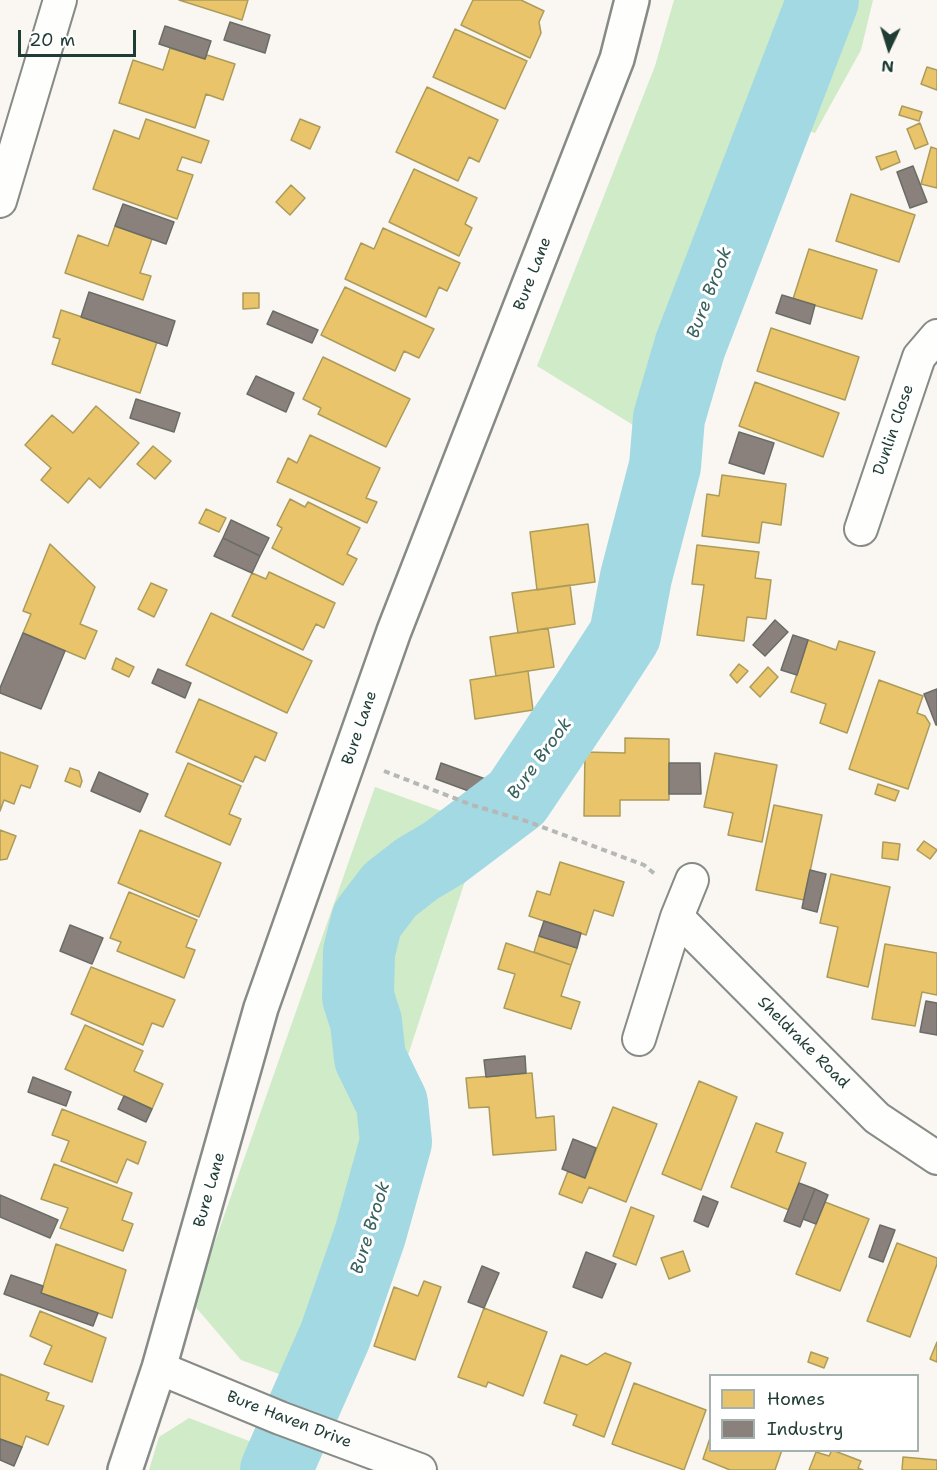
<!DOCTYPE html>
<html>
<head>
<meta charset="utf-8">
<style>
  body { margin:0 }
  #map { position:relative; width:937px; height:1470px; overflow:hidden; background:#faf6f2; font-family:"Shantell Sans",sans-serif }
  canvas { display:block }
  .legend { position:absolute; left:709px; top:1374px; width:210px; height:78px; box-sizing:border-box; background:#fff; border:2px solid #a5b1ae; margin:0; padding:8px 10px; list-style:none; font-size:18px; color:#1f3d34 }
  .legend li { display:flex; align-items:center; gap:12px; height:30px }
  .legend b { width:30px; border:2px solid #a5b1ae }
  .north { position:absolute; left:859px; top:18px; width:60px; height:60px; -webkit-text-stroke:4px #fff; paint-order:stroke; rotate:184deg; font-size:16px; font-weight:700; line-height:24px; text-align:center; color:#1f3d34 }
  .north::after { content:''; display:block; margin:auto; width:21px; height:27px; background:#1f3d34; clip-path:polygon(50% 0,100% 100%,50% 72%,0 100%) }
  .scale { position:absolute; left:18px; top:30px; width:118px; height:27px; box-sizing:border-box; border:3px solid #1f3d34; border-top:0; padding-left:8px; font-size:18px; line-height:21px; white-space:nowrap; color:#1f3d34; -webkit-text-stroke:4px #fff; paint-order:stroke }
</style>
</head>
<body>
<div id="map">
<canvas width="937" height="1470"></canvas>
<ul class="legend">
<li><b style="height:16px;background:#e9c46a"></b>Homes</li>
<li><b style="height:16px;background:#8a817c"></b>Industry</li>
</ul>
<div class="north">N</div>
<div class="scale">20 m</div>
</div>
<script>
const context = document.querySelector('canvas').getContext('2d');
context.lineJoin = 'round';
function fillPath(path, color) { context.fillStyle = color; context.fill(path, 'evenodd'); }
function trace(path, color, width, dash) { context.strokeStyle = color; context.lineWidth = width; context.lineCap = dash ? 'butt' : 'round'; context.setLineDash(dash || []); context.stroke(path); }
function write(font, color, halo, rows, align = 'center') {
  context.font = font + ' "Shantell Sans",sans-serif'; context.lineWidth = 6; context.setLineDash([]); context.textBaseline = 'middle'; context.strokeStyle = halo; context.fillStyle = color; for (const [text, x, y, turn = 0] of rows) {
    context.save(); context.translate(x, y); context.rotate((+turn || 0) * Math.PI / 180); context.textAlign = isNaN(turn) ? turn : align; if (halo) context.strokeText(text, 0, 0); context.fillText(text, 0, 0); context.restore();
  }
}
fillPath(new Path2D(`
  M674,0H873L861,50L815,133L797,128L680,427L651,436L537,366L655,66Z
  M375,787L483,826L301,1382L241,1360L193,1304Z
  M189,1418L296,1459L292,1470H149L159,1437Z`), '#cfebc8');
const homes = new Path2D(`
  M179,0H248L242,20Z
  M473,0H521L544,11L539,22L541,33L530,58L461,25Z
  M455,29L527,61L505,109L433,77Z
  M170,48L205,59L207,55L235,64L223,100L206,94L195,128L119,103L133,60L163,70Z
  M927,67L937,70V90L921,84Z
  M427,87L498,120L479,162L469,157L458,181L396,152Z
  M902,106L922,112L919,121L899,115Z
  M146,119L209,141L201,163L182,157L177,170L193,175L177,219L93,189L114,130L139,139Z
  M300,119L320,127L310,149L291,140Z
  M920,123L928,144L915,149L907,129Z
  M931,147L937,149V188L921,184Z
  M896,151L900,162L881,170L876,157Z
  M414,169L477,198L465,224L472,228L459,256L389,222Z
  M291,185L305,198L290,215L276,202Z
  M851,194L915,215L899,262L836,241Z
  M115,226L152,239L140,273L151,276L143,300L65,273L78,235L108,246Z
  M383,228L460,263L447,291L439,287L426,317L345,279L361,243L374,249Z
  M809,249L877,270L862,319L793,299Z
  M345,287L434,329L419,358L404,351L395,371L321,335Z
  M243,293H259V308L243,309Z
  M61,310L157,342L140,393L52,364L60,339L53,337Z
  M771,328L859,357L845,400L757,371Z
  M323,357L410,399L386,447L318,414L321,408L303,399Z
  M755,382L839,413L823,457L739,426Z
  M96,406L139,443L100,488L89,478L68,503L41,480L51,468L25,445L52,415L73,433Z
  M310,435L380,468L366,498L377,502L367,523L277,482L288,458L297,463Z
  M153,446L171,461L155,479L137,464Z
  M722,475L786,484L781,525L762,522L759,543L702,536L707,494L719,496Z
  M290,499L305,507L308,502L360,528L347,554L357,559L343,585L272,548L282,528L277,525Z
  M206,509L226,518L219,532L199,523Z
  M588,524L595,582L537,590L530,532Z
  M50,544L95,587L80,624L97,631L85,659L23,633L31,614L23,611Z
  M697,545L759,552L755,578L771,580L766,619L747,617L744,641L697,635L704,585L692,584Z
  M269,572L335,603L324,628L316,624L303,650L232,616L252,573L266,579Z
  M151,583L167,590L154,617L138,609Z
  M570,585L575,624L518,633L512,593Z
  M211,613L312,661L287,713L186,665Z
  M548,628L554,667L496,676L490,637Z
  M808,640L836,650L839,641L875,652L847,733L820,723L826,704L791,692Z
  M116,658L134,667L129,677L112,669Z
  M739,664L748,671L737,683L730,675Z
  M768,667L778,677L760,697L750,687Z
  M528,671L533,710L475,719L470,680Z
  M879,680L923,696L917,713L925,716L930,724L908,789L849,769Z
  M199,699L277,733L265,761L255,756L243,782L176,752Z
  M625,738L669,739V800H620V816H584L585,752L625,753Z
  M0,752L38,766L30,788L21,785L14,804L4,800L0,811Z
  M715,753L777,765L762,842L728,835L733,813L704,807Z
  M188,763L241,786L229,814L241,819L230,845L165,816Z
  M70,768L79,771L82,781L80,787L65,781Z
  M878,784L899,791L895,801L875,794Z
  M774,805L822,815L804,900L756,890Z
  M0,830L16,836L7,859L0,860Z
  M140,830L221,863L199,917L118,883Z
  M924,841L937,850L930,859L917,850Z
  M883,842L900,844L898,860L882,858Z
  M560,862L624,882L613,916L594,910L586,935L529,916L537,891L550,895Z
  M831,874L890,887L868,987L827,977L838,927L820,923Z
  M129,892L197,920L186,947L195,950L184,978L117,951L121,942L110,938Z
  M539,936L577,948L571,965L534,952Z
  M506,943L571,965L561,996L580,1002L571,1029L504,1008L515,974L498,969Z
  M885,944L937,953V995L922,992L915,1026L872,1019Z
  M91,967L175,1000L163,1027L152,1023L143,1045L71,1014Z
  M85,1025L143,1051L134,1071L163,1084L152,1109L65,1069Z
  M532,1073L536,1118L554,1116L556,1150L493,1155L489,1107L469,1108L466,1078Z
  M699,1081L737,1097L701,1190L662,1174Z
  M613,1107L657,1124L626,1202L589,1187L582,1203L559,1194L568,1171L585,1178Z
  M62,1109L146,1142L138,1164L127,1159L117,1183L61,1161L69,1141L52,1135Z
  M756,1123L783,1133L776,1152L806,1163L789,1210L731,1187Z
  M54,1164L132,1193L122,1220L133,1224L123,1251L60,1228L68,1208L41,1199Z
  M825,1202L869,1219L840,1291L796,1274Z
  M631,1207L654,1216L636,1265L613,1256Z
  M897,1243L937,1258V1264L910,1337L867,1321Z
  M56,1244L126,1270L112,1318L41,1293Z
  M683,1251L690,1271L669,1279L661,1258Z
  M424,1281L441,1287L415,1360L374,1346L394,1287L418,1296Z
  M484,1308L547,1332L523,1396L488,1382L486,1387L458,1377Z
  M40,1311L106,1338L92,1382L44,1364L52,1346L30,1336Z
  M937,1342V1362L930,1359Z
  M811,1352L828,1358L824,1368L808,1362Z
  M605,1353L631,1363L604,1437L573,1425L577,1415L544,1403L561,1355L587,1365Z
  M0,1374L49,1393L46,1400L64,1406L48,1445L26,1436L22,1447L0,1439Z
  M634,1383L706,1410L684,1470L612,1444Z
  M710,1438V1450H782L775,1470H730L703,1459Z
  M832,1450L861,1461L858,1468L863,1470H809L816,1452L829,1456Z
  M903,1457L937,1460V1470H902Z`);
fillPath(homes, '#e9c46a');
trace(homes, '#ac9c5a', 1.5);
const industry = new Path2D(`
  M230,22L270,35L265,53L224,40Z
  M165,26L211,41L205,59L159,44Z
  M913,166L927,202L910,208L897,172Z
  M123,204L174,222L166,244L115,226Z
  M89,292L175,321L167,346L81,317Z
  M782,295L815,305L810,324L776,313Z
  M273,311L318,330L312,343L267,324Z
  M256,376L294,393L286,412L247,394Z
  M136,399L180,413L174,432L130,418Z
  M739,432L774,443L764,474L729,463Z
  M231,520L269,538L260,556L223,538Z
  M223,538L260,556L252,573L214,556Z
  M775,620L788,632L765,656L753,645Z
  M23,633L65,651L41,709L0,693V688Z
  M793,635L808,640L797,675L781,670Z
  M158,669L191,683L185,698L152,683Z
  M937,689V725H936L924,694Z
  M441,763L491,781L485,797L436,779Z
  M669,763H700L701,794H669Z
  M99,772L148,794L140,812L91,791Z
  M810,870L826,874L817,912L802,908Z
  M544,921L581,933L577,948L539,936Z
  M70,925L103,938L92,964L60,951Z
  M926,1001L937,1003V1035L920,1032Z
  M525,1056L526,1073L486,1077L484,1060Z
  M33,1077L71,1092L66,1106L28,1092Z
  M124,1096L152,1109L146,1122L118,1109Z
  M573,1139L596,1148L585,1178L562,1169Z
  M799,1183L815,1189L800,1227L784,1221Z
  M815,1189L828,1195L816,1224L803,1219Z
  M0,1195L58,1220L50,1238L0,1217Z
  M703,1196L718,1202L708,1227L694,1221Z
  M880,1225L895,1230L883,1262L869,1257Z
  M586,1252L616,1264L602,1298L573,1287Z
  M482,1266L499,1273L484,1308L468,1302Z
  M11,1275L43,1286L41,1293L98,1313L93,1326L4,1294Z
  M0,1439L22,1447L14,1466L0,1460Z`);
fillPath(industry, '#8a817c');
trace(industry, '#6a6d66', 1.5);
trace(new Path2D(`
  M276,1470L335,1336L370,1235L396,1142L392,1103L370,1058L366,1022L358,997L359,952L367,920L390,890L417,869L444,853L517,798L588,692L625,635L636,577L665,466L669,418L690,346L823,0`), '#a3d9e3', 72);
const minor = new Path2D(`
  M0,201L60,0
  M861,529L919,357L937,336
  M677,917L877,1118L937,1158
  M639,1039L677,917L692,880
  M159,1368L280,1418L420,1470`);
const tertiary = new Path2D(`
  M125,1470L159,1368L261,1008L394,631L617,59L632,0`);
trace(minor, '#878b87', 36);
trace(tertiary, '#878b87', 38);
trace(new Path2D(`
  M384,771L472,805L526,821L644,865L656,875`), '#b5b8b6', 4, [6, 4.5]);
trace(minor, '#fefefd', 32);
trace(tertiary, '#fefefd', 33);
write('16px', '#1f3d34', '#fff', [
  ["Bure Lane",533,274,-69],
  ["Dunlin Close",894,430,-71],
  ["Bure Lane",360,728,-71],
  ["Sheldrake Road",803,1043,45],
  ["Bure Lane",210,1190,-74],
  ["Bure Haven Drive",289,1420,21]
]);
write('italic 18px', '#37615e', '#fff', [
  ["Bure Brook",710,293,-69],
  ["Bure Brook",540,759,-54],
  ["Bure Brook",371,1228,-73]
]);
</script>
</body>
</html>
